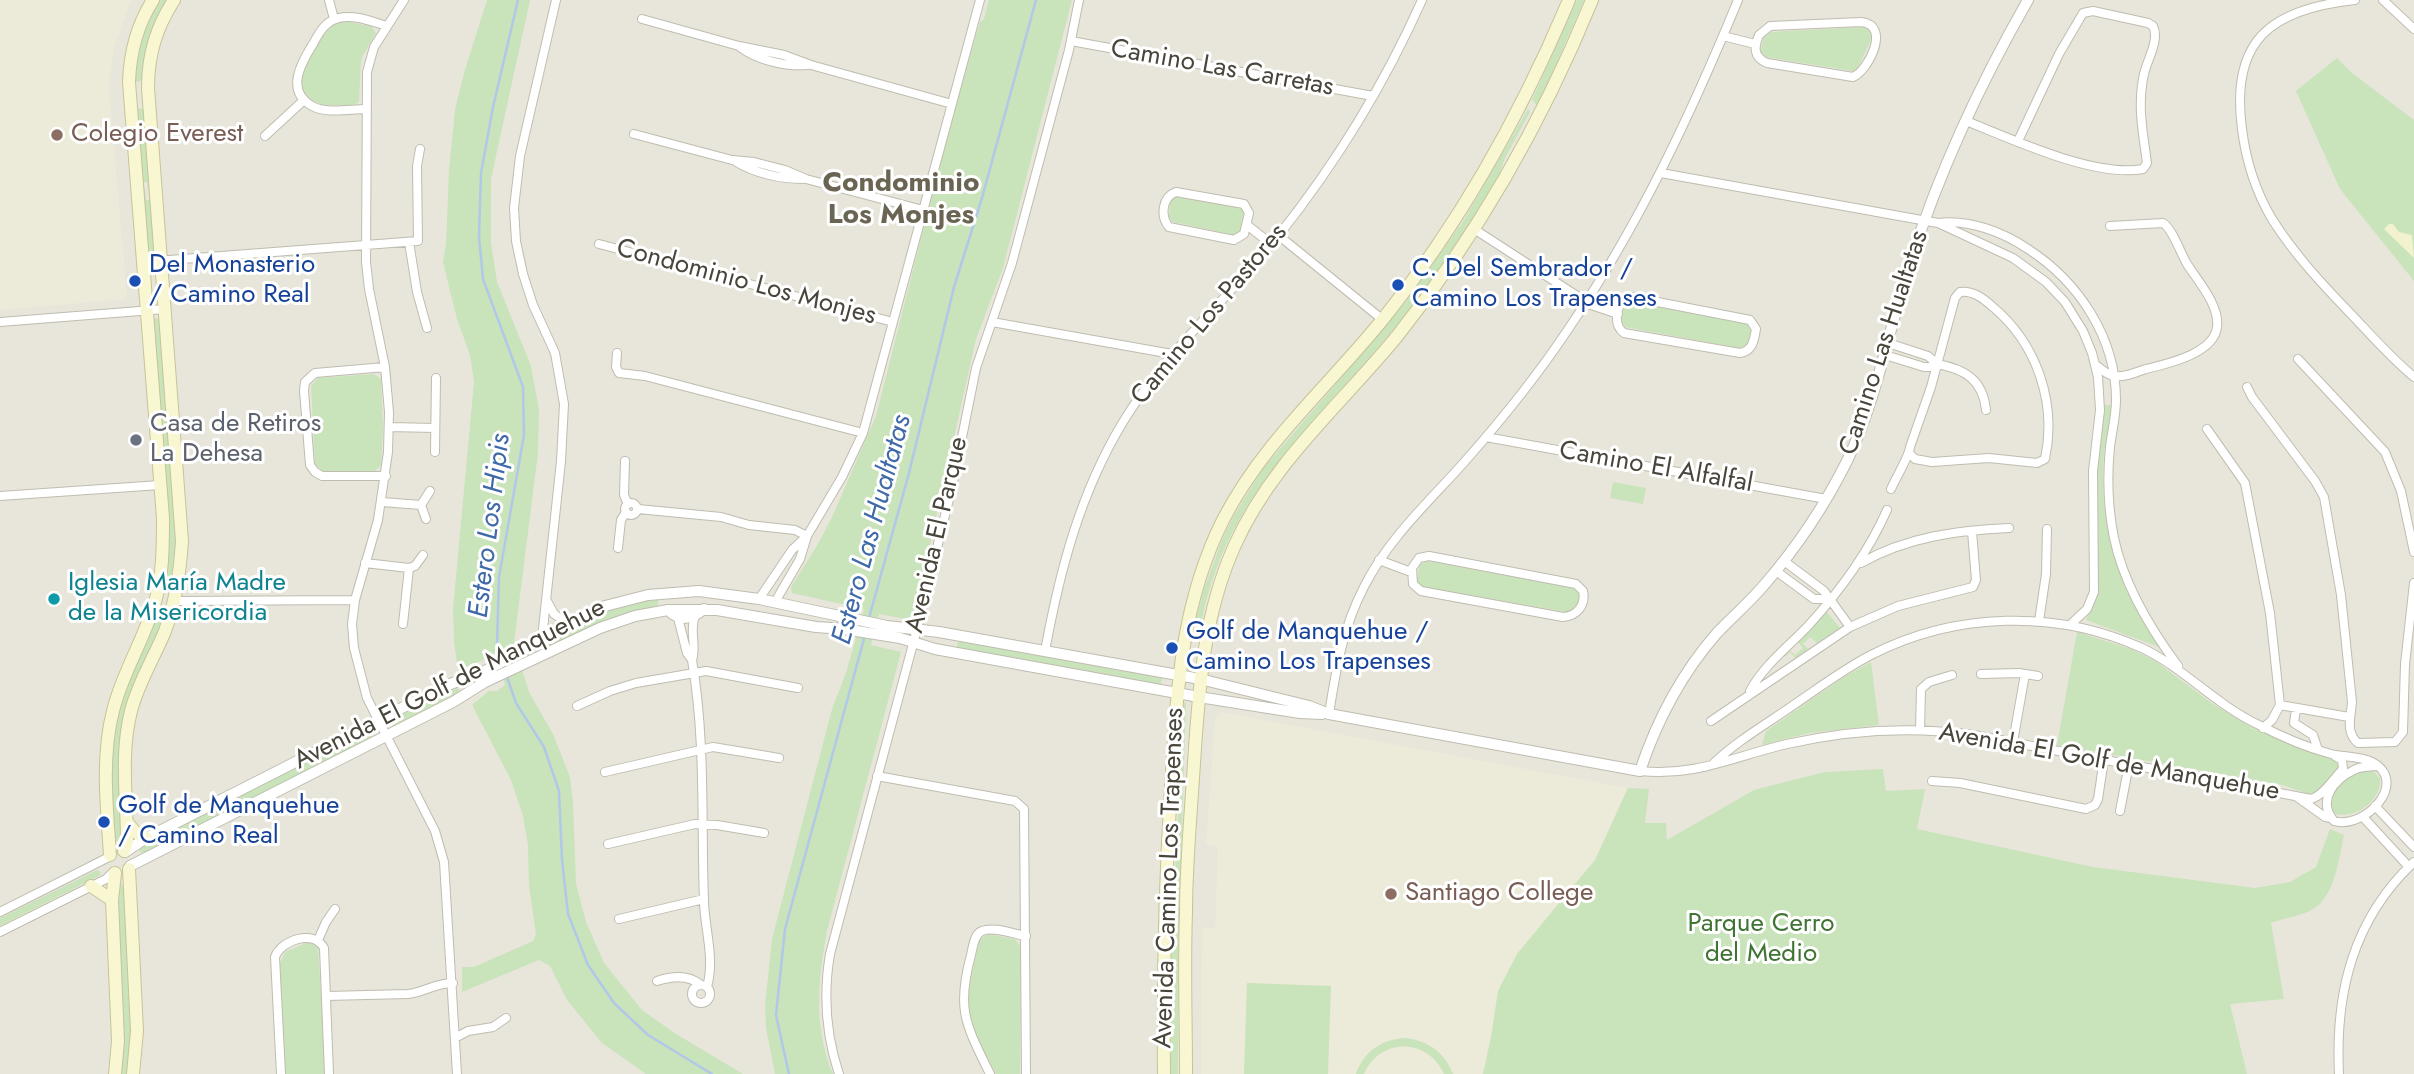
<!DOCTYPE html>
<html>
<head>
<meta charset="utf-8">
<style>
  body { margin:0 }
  canvas { display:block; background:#f4f3ec }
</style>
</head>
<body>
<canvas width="2414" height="1074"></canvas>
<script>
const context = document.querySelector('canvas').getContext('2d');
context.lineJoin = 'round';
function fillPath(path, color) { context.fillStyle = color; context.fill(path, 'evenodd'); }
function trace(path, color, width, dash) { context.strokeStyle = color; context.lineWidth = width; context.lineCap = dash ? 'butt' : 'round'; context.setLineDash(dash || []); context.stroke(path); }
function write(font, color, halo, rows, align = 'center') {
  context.font = font + ' Jost,sans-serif'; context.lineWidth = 6; context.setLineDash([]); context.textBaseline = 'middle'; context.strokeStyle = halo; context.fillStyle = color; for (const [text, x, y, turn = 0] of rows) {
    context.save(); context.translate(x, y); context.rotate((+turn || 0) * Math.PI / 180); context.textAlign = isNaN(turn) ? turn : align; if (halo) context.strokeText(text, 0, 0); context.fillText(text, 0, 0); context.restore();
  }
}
fillPath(new Path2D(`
  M0,0H2414V1074H0Z`), '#e8e6db');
fillPath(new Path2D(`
  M0,0H131L114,48L109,85L127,299L0,310Z
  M1221,712L1628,788L1595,860L1517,954L1483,1074H1201L1202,928H1215L1218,847L1206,844L1215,719Z`), '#ecead8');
fillPath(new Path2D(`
  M159,0H167C153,26 144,50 143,80L137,82L134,80C139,51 144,25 159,0Z
  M487,0H530L491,179V243L497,282L531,366L539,410L538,453L514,643L529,692L553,734L570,777L573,803L576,883L586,922L604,963L642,1010L676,1034L743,1074H646L602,1043L567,1000L550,966L539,960L462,992V967H474L533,941L536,934L529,886L528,845L523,816L511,780L472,705L489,691H497L505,685L497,652L488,658L458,670L454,641L453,609L474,382L470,355L457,319L443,262L446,244L449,170L455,110L464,73Z
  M989,0H1072L1003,268L976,339L914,616L906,619L879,614L871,645L901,652L827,931C818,980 813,1027 833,1074H775L766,1028L765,1006L772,939L832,709L846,673L864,609L792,593L791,587L818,544L833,515L876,416L950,124L980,22L984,19Z
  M1577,0H1584L1538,106L1532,100Z
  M343,21L371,26L376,33L361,59L359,102C352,107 342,105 333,105C314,106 294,92 302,71C304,64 310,58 313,52C322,38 327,26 343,21Z
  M1862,27L1869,29L1872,34V38L1857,69L1853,71L1765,57L1760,52L1764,37L1771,32Z
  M2337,58L2352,73L2414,120V281L2340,189L2296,91Z
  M139,108L144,110L151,194H149L147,182H142L137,111Z
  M1528,109L1530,112L1505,158L1499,175C1465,235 1425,293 1380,345C1304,434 1227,499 1202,619H1196L1204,589L1222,540L1233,517L1262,470L1406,302L1464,220Z
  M143,188H145L146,200H151L155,250L153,252L147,250Z
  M1177,197L1242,208L1244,212L1240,232L1235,235L1173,222L1169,218L1170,200Z
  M1630,302L1747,323L1751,331L1747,345L1739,348L1625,327L1622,320L1624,306Z
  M156,318L160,320L176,532L171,592H164L169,550V525L153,321Z
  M374,374L381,379L383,429L381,465L375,471H322L315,463L311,386L318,378Z
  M2105,405H2111C2111,421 2106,437 2104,453C2097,523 2120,589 2159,647L2086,620L2097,597V466Z
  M1613,482L1646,488L1643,504L1610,498Z
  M1428,561L1571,587L1579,591C1581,601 1575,610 1566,612L1422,587L1416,582L1420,564Z
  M659,598L657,607L607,619L558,643L545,646C560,621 631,603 659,598Z
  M159,609L165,612L161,627L135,681L123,838L118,843L115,839C113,797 108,752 119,710C128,674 148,644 159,609Z
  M1827,612L1840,628L1817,643L1810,637L1803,644L1808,649L1795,658L1790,652L1786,656L1784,655L1789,650L1795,655L1803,648L1798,642Z
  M2077,632L2131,649L2154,660L2213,704L2256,730L2340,762L2341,766C2331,776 2323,788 2311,795L2283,785L2057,745Z
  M961,641L1162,677L1161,685L960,649L957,646L958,642Z
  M1871,662L1879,725L1810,733L1762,745L1766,731L1844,677Z
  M458,688L460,692L394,726L390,724L392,719Z
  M1184,703H1186L1178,949V1074H1171V951Z
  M370,730L374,732L372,738L145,853L139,852L140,847Z
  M1883,769L1886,791L1925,789L1917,829L2093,867L2255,888L2290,882L2316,867L2330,829L2344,835C2339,857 2335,897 2313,909C2301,916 2284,918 2271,923L2284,999L2230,1004L2247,1074H1483L1491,1037L1498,991L1517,954L1595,860L1628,788L1649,789L1645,823H1666L1667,840L1754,790L1825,772Z
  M2371,769L2380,778C2383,800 2352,823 2332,812L2329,799C2339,784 2351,770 2371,769Z
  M97,870L101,872L99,876L0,926V918Z
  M120,884L124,886L131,1021L128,1074H120L117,887Z
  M988,934L1015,939L1021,947L1020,1074H996C988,1058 978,1042 972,1025C963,997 974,967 980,939Z
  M306,943H313L318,948L326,1074H284L280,963L285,952Z
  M1247,983L1331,986L1328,1074H1244Z
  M1406,1038C1429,1041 1445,1053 1453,1074H1444C1428,1038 1380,1037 1364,1074H1356C1364,1051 1382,1039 1406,1038Z`), '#c9e3ba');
fillPath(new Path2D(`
  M2389,224H2393L2399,232L2412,235L2414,258L2387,232L2384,229Z`), '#f3f2ce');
trace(new Path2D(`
  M869,618L909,473L954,287L982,198L1036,0
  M501,658L497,645L499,577L524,435L523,387L483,279L479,237L481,173L493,107L518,0
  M506,674L516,703L544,747L559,791L562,860L568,914L588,965L614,1003L648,1035L712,1074
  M789,1074L776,1015L785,929L865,635`), '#b1c8e9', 2.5);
const minor = new Path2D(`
  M329,0L334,19
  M404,0L374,47L367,72L366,262L369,289L385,367L389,412L388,452L378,520L355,600L352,624L354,648L367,698L435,831L444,862L457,1074
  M2355,0C2271,9 2230,40 2242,129C2246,161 2256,192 2272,219C2294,254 2322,284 2350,313C2371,335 2391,358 2414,377
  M2383,0L2414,29
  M642,19L739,46L784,55L811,65L952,104
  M1861,22C1892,25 1868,71 1853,77L1767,63C1753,57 1754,47 1759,35L1770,26Z
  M1723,36L1755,44
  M1071,41L1373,96
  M740,47C757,60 786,67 808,65
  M366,109C350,109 326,114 312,106C285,91 301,63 313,44C319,33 325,21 339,18C354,14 373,22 387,26
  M1966,121C2012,139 2094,178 2143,169L2147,163C2143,133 2137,105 2144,74C2147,60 2160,40 2153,26L2148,23L2093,11L2083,13L2059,54L2018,141
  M634,134L732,160L754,162L785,170L806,179L923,210
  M265,136L304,100
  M735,161C754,173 780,179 803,179
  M1661,173L1938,223L2013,258L2046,282L2065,302L2083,331L2092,353L2098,377L2100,410L2093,471L2094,592L2087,609L2070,625
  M1176,192L1244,204L1249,213L1244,234L1234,240L1169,227C1160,216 1162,197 1176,192Z
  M1938,223C1969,219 2003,232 2028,249C2079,282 2116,338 2116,400C2116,416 2112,431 2110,447C2107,477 2108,508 2114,538C2124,585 2149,627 2178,666
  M1247,225L1271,244
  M1474,229L1591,305L1618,314
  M1278,235L1383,320
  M409,242L417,292L427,328
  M599,244L893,322
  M143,262L418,241L417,166L420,149
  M1632,297L1750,320L1756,329C1754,340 1753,351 1740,353L1624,333C1613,325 1616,308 1624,299Z
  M0,322L165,309
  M992,322L1172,354
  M1888,343L1928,356L1937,364
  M617,353L616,367L619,373L645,376L863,433
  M1885,355L1924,367H1930L1937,364C1965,369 1983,380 1986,410
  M2298,359L2385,452L2401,491L2414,552
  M2096,365C2101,369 2107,375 2114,376C2124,378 2136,372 2146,369C2166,364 2214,354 2217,327C2220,306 2198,281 2187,264C2181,254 2172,228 2163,223L2110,226
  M385,367L315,373L305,382L304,391L310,465L315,472L322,476H386
  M2247,387L2252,397L2315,481L2324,497L2341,595L2352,702C2351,717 2345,732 2358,743L2395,742L2403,732L2405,664L2414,583
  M389,427L435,428
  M2207,429L2245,483L2270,613L2280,705L2272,720L2263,728
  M1486,437L1826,499
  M435,452L436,378
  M625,461L624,495L628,504
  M1891,489C1896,477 1909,457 1910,447L1931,387L1955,298L1960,292C1973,290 1984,299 1993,307C2037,344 2057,403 2045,459L2037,463L1989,458L1932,462L1915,459L1910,454
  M0,496L160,485
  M382,502L421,505
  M625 509a6 6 0 1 1 12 0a6 6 0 1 1-12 0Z
  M421,505L430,491
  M421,505L426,519
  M638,509L721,517L749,525L795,530L807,536
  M618,548L621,520L626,512
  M1429,556L1576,584L1583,591C1586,605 1577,616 1563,617L1421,591L1413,584L1412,568L1419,558Z
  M1379,560L1411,572
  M1784,561L1824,591L1850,627
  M365,563L409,568L415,566L423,555
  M1861,563C1906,537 1959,530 2009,528
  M1776,571L1814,599H1829
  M759,599L792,550L807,536
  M175,601L355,600
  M547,601L554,614L567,623
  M775,602L800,559L807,536L842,477L863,433L980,0
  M678,618L687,653L692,660C706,743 701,819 704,902C705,931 715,958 707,987
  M2039,621L2046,574L2047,529
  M403,624L409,568
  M542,638L561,461L564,404L555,353L533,305L523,274L516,241L514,208L520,156L556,0
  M1045,651C1060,570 1080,493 1123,422C1166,351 1228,299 1279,235C1336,163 1385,83 1422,0
  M692,660C697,646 689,631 695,616
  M1981,674L2019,673L2038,676
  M1750,691C1764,665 1788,647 1808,626C1840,591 1868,553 1887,510
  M2280,705L2349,717
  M577,706L610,691L636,683L706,671L798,688
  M2296,709L2294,723L2313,735L2318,750
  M1329,714C1336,669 1343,627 1364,587C1389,537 1431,500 1467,459C1504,417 1540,372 1571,325C1640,223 1691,114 1738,0
  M1711,721L1850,627L1898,606L1973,587L1976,580L1972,531
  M1920,730L1921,689L1929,682L1952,675
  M2013,742L2025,674
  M1714,763C1738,740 1768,723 1795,704C1820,687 1844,669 1871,655C1955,612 2056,609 2142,648C2184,668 2215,704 2257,724C2280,736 2305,747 2331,754C2343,757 2360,756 2372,762C2410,782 2365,830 2334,821C2317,801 2333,780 2354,770C2361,766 2368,767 2376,766
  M1640,771C1696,777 1735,756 1787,744C1849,730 1912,726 1974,735L2311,799C2323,796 2334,778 2343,769L2342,760L2335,756
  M605,772L713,747L779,758
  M877,776L1015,801L1024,809L1026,1074
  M1932,781L1960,783L2086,809L2095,805L2098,799L2104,759
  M2297,797L2325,817L2331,818
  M2375,806L2414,847
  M2120,811L2129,764
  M2363,817L2409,867
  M608,844L695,824L717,825L764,833
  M0,912L109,857
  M619,919L704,899
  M0,932L106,879L113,872
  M318,940L326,922L335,909
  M657,981C672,976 688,974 701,985
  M692 994a9 9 0 1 1 18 0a9 9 0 1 1-18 0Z
  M326,996L408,994C424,992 436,983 453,983
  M455,1038L468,1031L493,1027L506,1018
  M281,1074L275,957C281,940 314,929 324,948L329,1074
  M839,1074C826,1035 823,995 830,954L917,629L952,487L976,368L1012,263L1069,50L1079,0
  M990,1074C966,1025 956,1010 971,955C973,947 974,934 982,931C993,926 1014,934 1026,936
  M2339,1074C2335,993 2353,919 2414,862`);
const tertiary = new Path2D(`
  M668,610C680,622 691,620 704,609
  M125,852L146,838L445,686L483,672L526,649L556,629L605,606L648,595L699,591L759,599L887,626L939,632L1200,679L1309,706L1329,714L1640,771C1657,720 1682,673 1717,633C1733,616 1750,602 1765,584C1797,547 1825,505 1847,461C1878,397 1889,327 1911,260C1940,170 1981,82 2028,0
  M130,866L453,702L485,682L600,628L635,616L668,610H717L816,627L844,629L900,638L935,649L1199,697L1300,713L1322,714`);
const secondary = new Path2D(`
  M127,822L135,832L146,838
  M124,851L127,841C127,798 120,754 131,711C138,683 154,658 165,631C176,602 180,572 182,541L148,88C148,55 156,28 174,0
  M110,855C107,809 101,757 113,711C122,673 144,640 155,602C163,575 163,546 163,518L129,82C130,52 137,25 153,0
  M129,869L137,1031L133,1074
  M91,886L112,900
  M115,1074L118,1041L112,900L115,873
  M1164,1074C1163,978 1165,883 1171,787C1177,693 1180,606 1223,520C1263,442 1329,386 1383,319C1461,222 1521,114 1569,0
  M1186,1074C1186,1020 1184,966 1186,912C1186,863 1191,813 1194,763C1199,688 1203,617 1234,547C1271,463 1341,405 1398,335C1479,233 1543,120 1592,0`);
trace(minor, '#bfbcb0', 10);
trace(tertiary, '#bfbcb0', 12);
trace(secondary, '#c6c39a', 14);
trace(minor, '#fff', 8);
trace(tertiary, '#fff', 10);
trace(secondary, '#f9f7d2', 12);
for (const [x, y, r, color] of [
  [57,135,7,"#8d6e63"],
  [135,281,7,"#1a4fb4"],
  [1398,285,7,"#1a4fb4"],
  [136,440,7,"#6b7280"],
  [54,599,7,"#0f9aa8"],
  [1172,648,7,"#1a4fb4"],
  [104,822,7,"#1a4fb4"],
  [1391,894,7,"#8d6e63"]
]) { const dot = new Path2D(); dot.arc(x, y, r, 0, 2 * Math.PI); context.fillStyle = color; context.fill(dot); trace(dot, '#fff', 2.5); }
write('26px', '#48453b', '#fff', [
  ["Camino Las Carretas",1222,69,10],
  ["Condominio Los Monjes",746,283,15],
  ["Camino Los Pastores",1210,315,-50],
  ["Camino Las Hualtatas",1885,343,-72],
  ["Camino El Alfalfal",1656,468,10],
  ["Avenida El Parque",938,535,-77],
  ["Avenida El Golf de Manquehue",450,685,-27],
  ["Avenida El Golf de Manquehue",2109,763,10],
  ["Avenida Camino Los Trapenses",1170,878,-88]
]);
write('26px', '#785e54', '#fff', [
  ["Colegio Everest",71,135],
  ["Santiago College",1405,894]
], 'left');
write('26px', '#164399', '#fff', [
  ["Del Monasterio",149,266],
  ["/ Camino Real",149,296],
  ["C. Del Sembrador /",1412,270],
  ["Camino Los Trapenses",1412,300],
  ["Golf de Manquehue /",1186,633],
  ["Camino Los Trapenses",1186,663],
  ["Golf de Manquehue",118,807],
  ["/ Camino Real",118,837]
], 'left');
write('26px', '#5b616d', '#fff', [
  ["Casa de Retiros",150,425],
  ["La Dehesa",150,455]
], 'left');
write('26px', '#0d838f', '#fff', [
  ["Iglesia María Madre",68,584],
  ["de la Misericordia",68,614]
], 'left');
write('26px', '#407434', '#fff', [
  ["Parque Cerro",1761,925],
  ["del Medio",1761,955]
]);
write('bold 28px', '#6a6553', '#fff', [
  ["Condominio",901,184],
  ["Los Monjes",901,216]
]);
write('italic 28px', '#3f69a9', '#fff', [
  ["Estero Los Hipis",491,526,-83],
  ["Estero Las Hualtatas",873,530,-75]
]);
</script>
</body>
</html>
